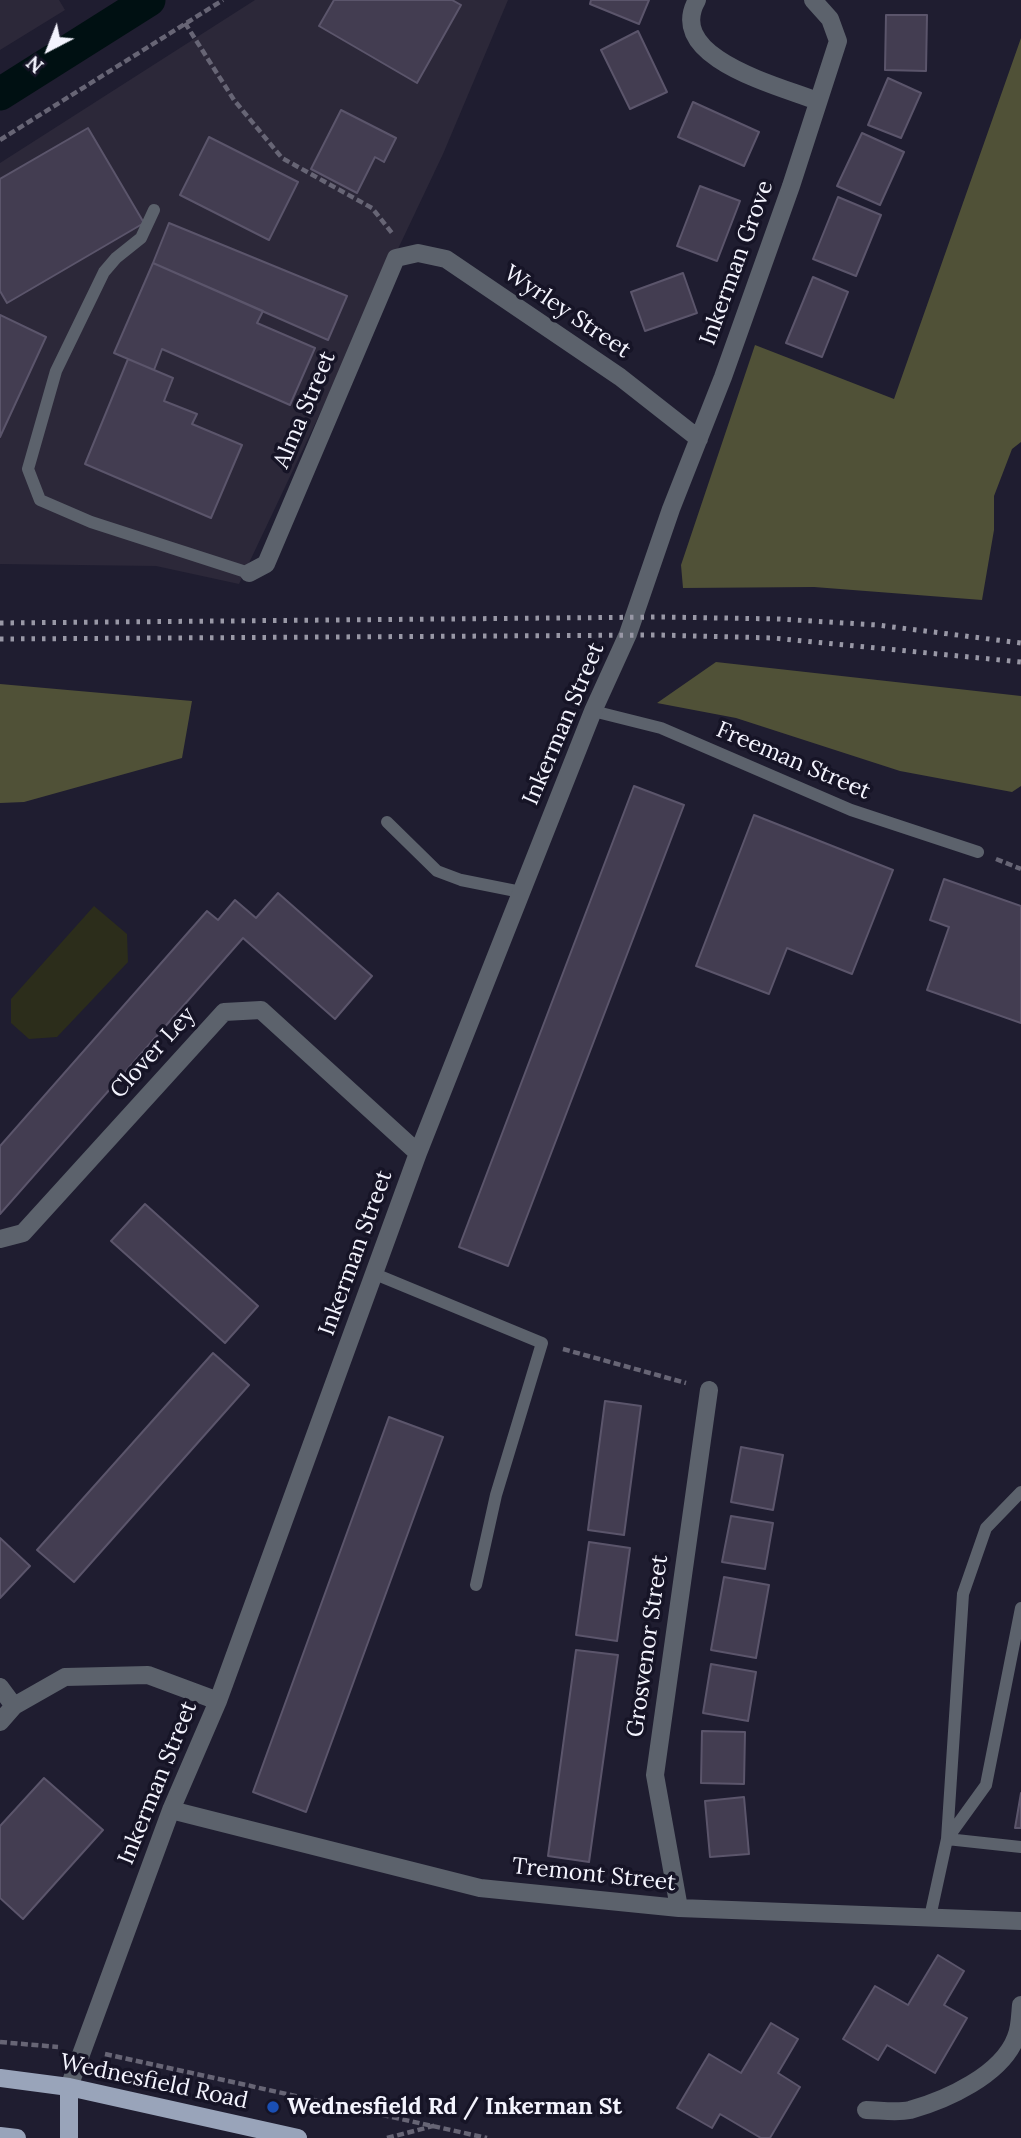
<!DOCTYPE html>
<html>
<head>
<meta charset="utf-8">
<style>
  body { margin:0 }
  #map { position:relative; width:1021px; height:2138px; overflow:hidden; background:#1f1d30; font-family:Lora,serif }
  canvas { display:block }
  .north { position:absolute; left:14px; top:14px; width:70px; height:70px; -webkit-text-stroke:5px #161426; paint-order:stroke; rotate:222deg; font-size:19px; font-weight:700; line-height:28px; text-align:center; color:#f4f4fe }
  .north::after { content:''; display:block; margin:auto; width:24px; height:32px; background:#f4f4fe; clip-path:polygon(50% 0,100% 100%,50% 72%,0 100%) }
</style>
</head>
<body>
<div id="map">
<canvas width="1021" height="2138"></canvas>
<div class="north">N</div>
</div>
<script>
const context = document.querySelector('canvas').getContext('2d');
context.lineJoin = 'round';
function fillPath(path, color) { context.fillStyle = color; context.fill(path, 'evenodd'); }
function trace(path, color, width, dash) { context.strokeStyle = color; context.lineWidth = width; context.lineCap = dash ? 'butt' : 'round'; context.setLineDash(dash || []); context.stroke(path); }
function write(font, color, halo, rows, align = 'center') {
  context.font = font + ' Lora,serif'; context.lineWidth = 7; context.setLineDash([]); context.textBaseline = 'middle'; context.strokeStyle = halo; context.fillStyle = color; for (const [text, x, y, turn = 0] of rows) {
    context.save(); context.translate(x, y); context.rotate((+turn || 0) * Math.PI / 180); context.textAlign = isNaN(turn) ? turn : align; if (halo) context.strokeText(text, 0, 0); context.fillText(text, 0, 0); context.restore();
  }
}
fillPath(new Path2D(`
  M0,0H59L65,10L0,50Z
  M255,0H508L443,154L239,584L156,566L0,564V163Z`), '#2c2839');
fillPath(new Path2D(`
  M94,906L127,934L128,962L57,1037L29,1039L11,1023V999Z`), '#2c2d1b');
fillPath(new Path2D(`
  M1021,38V442L1012,449L994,496V530L982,600L814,587L683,588L681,565L755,345L894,399Z
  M716,662L1021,696V786L1012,792L900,771L736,718L657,703Z
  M0,684L192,701L182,758L24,802L0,803Z`), '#505137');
trace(new Path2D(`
  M0,94L149,0`), '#001012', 33);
const building = new Path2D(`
  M334,0H452L461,5L417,83L319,26Z
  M591,0H649L639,24L590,4Z
  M886,15H927L926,71L885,70Z
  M638,31L667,92L630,109L601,50Z
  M888,78L921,93L901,138L868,125Z
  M693,102L759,132L744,166L678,137Z
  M341,110L396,138L384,162L375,157L357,193L311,169Z
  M88,128L144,223L7,303L0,291V179Z
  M862,133L904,152L880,205L837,186Z
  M209,137L298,182L269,240L180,195Z
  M700,186L740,201L717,261L677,246Z
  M838,197L881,215L856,276L813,259Z
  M169,223L347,296L328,340L153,263Z
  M153,263L263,311L257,323L315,348L290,405L162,349L154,370L114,353Z
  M683,273L697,313L645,331L631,292Z
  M813,277L848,292L822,357L786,343Z
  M0,315L46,337L0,437Z
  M128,359L173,378L164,401L197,414L192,424L242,445L211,518L85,464Z
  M634,786L684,805L508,1266L459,1247Z
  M754,815L893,870L852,974L787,948L769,994L696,966Z
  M944,879L1021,906V1023L927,990L949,927L930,920Z
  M278,893L372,976L335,1019L243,938L0,1214V1146L207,911L218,920L235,900L256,918Z
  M145,1204L258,1306L225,1343L111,1241Z
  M213,1353L249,1385L74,1582L37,1550Z
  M605,1401L641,1406L624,1535L588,1530Z
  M389,1417L443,1437L306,1812L253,1792Z
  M741,1447L783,1455L773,1510L731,1502Z
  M731,1516L773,1523L765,1569L722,1562Z
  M0,1538L30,1566L0,1598Z
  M589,1542L630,1548L617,1641L576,1635Z
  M724,1577L769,1585L756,1658L711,1650Z
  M576,1650L618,1655L589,1862L548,1856Z
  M711,1664L756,1672L748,1721L703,1713Z
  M702,1731L745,1732L744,1784L701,1783Z
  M44,1778L103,1830L23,1919L0,1898V1826Z
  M1021,1793V1828H1015Z
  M744,1797L749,1854L710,1857L705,1801Z
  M938,1955L964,1971L944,2005L967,2018L935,2073L887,2045L878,2060L843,2039L875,1986L908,2005Z
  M771,2023L798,2039L778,2073L800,2087L770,2138H761L720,2114L712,2128L677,2108L709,2054L741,2073Z`);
fillPath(building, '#433d51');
trace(building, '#5b556b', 2);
trace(new Path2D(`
  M185,23L234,100L282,158L372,208L392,233
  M0,140L223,0
  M996,859L1021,869
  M563,1349L686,1383
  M0,2042L58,2047
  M105,2054L487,2138
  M387,2138L437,2125`), '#676575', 4.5, [7, 3.5]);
trace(new Path2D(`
  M154,210L141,238L116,258L104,272L56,371L28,469L40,500L91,522L249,573
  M593,711L661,728L851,810L978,852
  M387,822L437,871L461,880L521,892
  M375,1274L542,1343L496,1495L476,1585
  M947,1839L986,1785L1021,1608
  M947,1839L1021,1847
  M930,1917L947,1839L963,1594L986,1528L1021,1492`), '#5c626c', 12);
trace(new Path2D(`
  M697,0C664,58 780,86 817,101
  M249,573L266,564L396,258L418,253L446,259L620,377L699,439
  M0,1239L23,1233L224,1012L261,1010L418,1153
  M0,1687L14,1706
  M0,1722L14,1706L65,1677L148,1675L218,1701
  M171,1810L480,1888L679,1908L1021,1921
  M679,1908L655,1775L709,1390
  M69,2087L171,1810L218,1701L418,1153L593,711L628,634L671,509L723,377L791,186L838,41L830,19L813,0
  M866,2110C879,2110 896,2113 910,2110C946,2100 1002,2075 1016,2037C1020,2028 1020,2015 1021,2005`), '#5c626c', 18);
trace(new Path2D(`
  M0,2078L69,2087L298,2138
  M69,2087V2138
  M0,2136L17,2138`), '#99a4ba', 18);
trace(new Path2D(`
  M0,623L663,617L779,619L877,625L1021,643
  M0,639L658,635L773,638L1021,662`), '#9998a6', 5, [3.5, 7]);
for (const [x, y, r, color] of [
  [273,2107,7,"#1a4fb4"]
]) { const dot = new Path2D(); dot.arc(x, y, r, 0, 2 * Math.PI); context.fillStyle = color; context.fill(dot); trace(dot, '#161426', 2.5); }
write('23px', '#f4f4fe', '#161426', [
  ["Inkerman Grove",737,263,-70],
  ["Wyrley Street",567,312,34],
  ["Alma Street",305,410,-67],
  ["Inkerman Street",564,724,-67],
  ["Freeman Street",793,761,23],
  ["Clover Ley",153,1053,-48],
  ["Inkerman Street",356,1253,-70],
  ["Grosvenor Street",648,1646,-82],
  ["Inkerman Street",158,1783,-68],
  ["Tremont Street",594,1875,6],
  ["Wednesfield Road",154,2082,12]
]);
write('bold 23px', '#f4f4fe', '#161426', [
  ["Wednesfield Rd / Inkerman St",287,2107]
], 'left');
</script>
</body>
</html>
